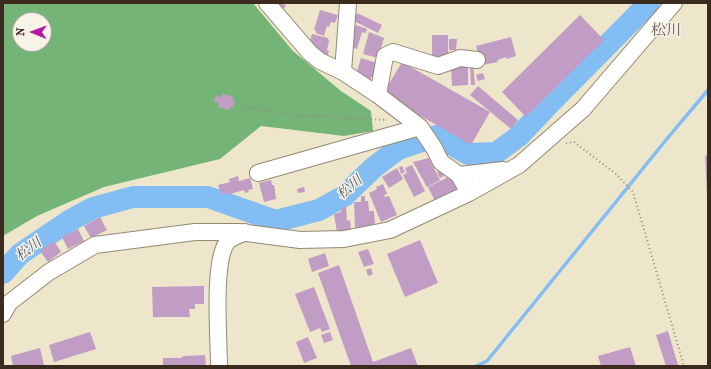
<!DOCTYPE html>
<html>
<head>
<meta charset="utf-8">
<style>
  body { margin:0 }
  #map { position:relative; width:711px; height:369px; overflow:hidden; background:#ede6cb; font-family:"IM FELL French Canon",serif }
  canvas { display:block }
  .frame { position:absolute; inset:0; border:4px solid #3b2a1e; pointer-events:none }
  .north { position:absolute; left:12px; top:12px; width:40px; height:40px; box-sizing:border-box; background:#f7f3e8; border:1px solid #aca397; border-radius:50%; rotate:271deg; font-size:11px; font-weight:700; line-height:16px; text-align:center; color:#3b2a1e }
  .north::after { content:''; display:block; margin:auto; width:14px; height:18px; background:#b5179e; clip-path:polygon(50% 0,100% 100%,50% 72%,0 100%) }
</style>
</head>
<body>
<div id="map">
<canvas width="711" height="369"></canvas>
<div class="frame"></div>
<div class="north">N</div>
</div>
<script>
const context = document.querySelector('canvas').getContext('2d');
context.lineJoin = 'round';
function fillPath(path, color) { context.fillStyle = color; context.fill(path, 'evenodd'); }
function trace(path, color, width, dash) { context.strokeStyle = color; context.lineWidth = width; context.lineCap = dash ? 'butt' : 'round'; context.setLineDash(dash || []); context.stroke(path); }
function write(font, color, halo, rows, align = 'center') {
  context.font = font + ' "IM FELL French Canon","Noto Serif JP",serif'; context.lineWidth = 3; context.setLineDash([]); context.textBaseline = 'middle'; context.strokeStyle = halo; context.fillStyle = color; for (const [text, x, y, turn = 0] of rows) {
    context.save(); context.translate(x, y); context.rotate((+turn || 0) * Math.PI / 180); context.textAlign = isNaN(turn) ? turn : align; if (halo) context.strokeText(text, 0, 0); context.fillText(text, 0, 0); context.restore();
  }
}
fillPath(new Path2D(`
  M3,3H253L293,51L341,91L371,111L373,131L344,136L261,126L220,159L104,187L37,216L3,236ZM20,20H44V44H20Z`), '#74b577');
trace(new Path2D(`
  M476,366L487,361L666,140L708,90`), '#82bdf4', 3.5);
trace(new Path2D(`
  M3,273L20,254L69,221L93,208L133,197H208L276,221L319,210L344,196L373,168L398,149L437,136L468,154L496,153L519,136L551,102L649,3`), '#82bdf4', 22);
fillPath(new Path2D(`
  M272,3H283L286,6L280,12Z
  M320,10L338,15L335,23L331,22L329,27L327,26L324,36L316,33V31L314,30Z
  M357,13L382,25L378,33L354,21Z
  M580,15L604,40L526,117L502,92Z
  M347,22L367,29L366,33L362,32L357,49L347,46Z
  M369,32L384,38L378,58L363,54Z
  M312,34L328,38L329,41L327,50L329,51L326,61L308,49Z
  M432,35H448V59L432,58Z
  M511,37L516,56L506,59V57L497,60L498,62L482,65L476,46Z
  M449,39H457L456,50H449Z
  M361,58L380,64L376,79L371,77L369,86L354,81Z
  M402,62L490,112L471,145L383,94Z
  M468,64V85L452,86L451,65Z
  M470,64H473L475,85H471Z
  M483,73L485,79L478,81L476,75Z
  M478,86L518,120L511,129L470,95Z
  M222,94L233,96L232,99L235,100L233,108L230,107L229,110L218,107L219,103L214,102L216,95L221,97Z
  M708,155V195H707L705,156Z
  M429,158L440,180L427,187L413,162Z
  M412,165L425,191L414,197L403,175L407,173L405,168Z
  M402,166L405,172L401,174L399,167Z
  M397,168L403,179L389,188L382,177Z
  M440,170L444,176L440,178L437,172Z
  M238,176L239,181L250,178L253,189L248,190L249,192L245,193L244,190L227,195V193L221,194L218,185L230,182L229,179Z
  M450,176L457,189L435,201L428,187Z
  M271,180L272,185H274L276,199L264,202L259,183Z
  M383,184L387,194L384,195L385,197L389,196L397,215L381,222L369,193L377,189L376,187Z
  M304,187L305,192L298,193L297,189Z
  M361,196H365V201H368L369,211H374L375,227L355,228L354,202H361Z
  M346,206L347,221L350,220L351,230L337,232L334,214L341,212V209Z
  M100,217L107,230L91,238L84,226Z
  M78,229L84,241L68,249L62,237Z
  M420,240L438,283L405,297L387,254Z
  M54,241L61,252L48,262L40,251Z
  M368,249L374,264L364,267L358,252Z
  M325,253L329,266L312,272L308,259Z
  M339,265L373,362L411,348L418,366H351L318,273Z
  M371,268L373,274L368,276L366,270Z
  M204,286V304H195V309H189L190,317H153L152,287Z
  M314,287L330,329L322,332L320,328L310,332L295,294Z
  M668,331L678,365L675,366H666L656,335Z
  M90,332L96,349L54,362L49,345Z
  M330,332L333,340L324,343L321,335Z
  M308,337L317,358L304,363L296,342Z
  M630,347L636,366H601L598,356Z
  M40,348L44,365L13,366L11,356Z
  M205,355L206,366H163V358H181L184,356Z`), '#c19cc4');
const minor = new Path2D(`
  M267,3L310,53L320,61L343,72L378,95L420,127L434,148L441,162L459,175L469,193
  M343,72L348,3
  M378,95L385,56L393,52L438,66L460,58L477,60
  M258,173L420,127
  M459,175L503,170
  M3,314L9,303L49,272L95,245L195,232H239L300,240L344,239L390,230L469,193L519,165L583,109L674,3
  M219,366C219,340 212,259 228,241C232,237 240,235 245,232`);
trace(minor, '#948874', 18);
trace(new Path2D(`
  M240,106L295,115L386,120
  M566,143L574,142L616,174L633,192L684,366`), '#948874', 2, [1, 3]);
trace(minor, '#fff', 16);
write('italic 14px', '#50565e', '#f7f3e8', [
  ["松川",350,188,-40],
  ["松川",29,250,-38]
]);
write('15px', '#6a5258', '#f7f3e8', [
  ["松川",666,31]
]);
</script>
</body>
</html>
